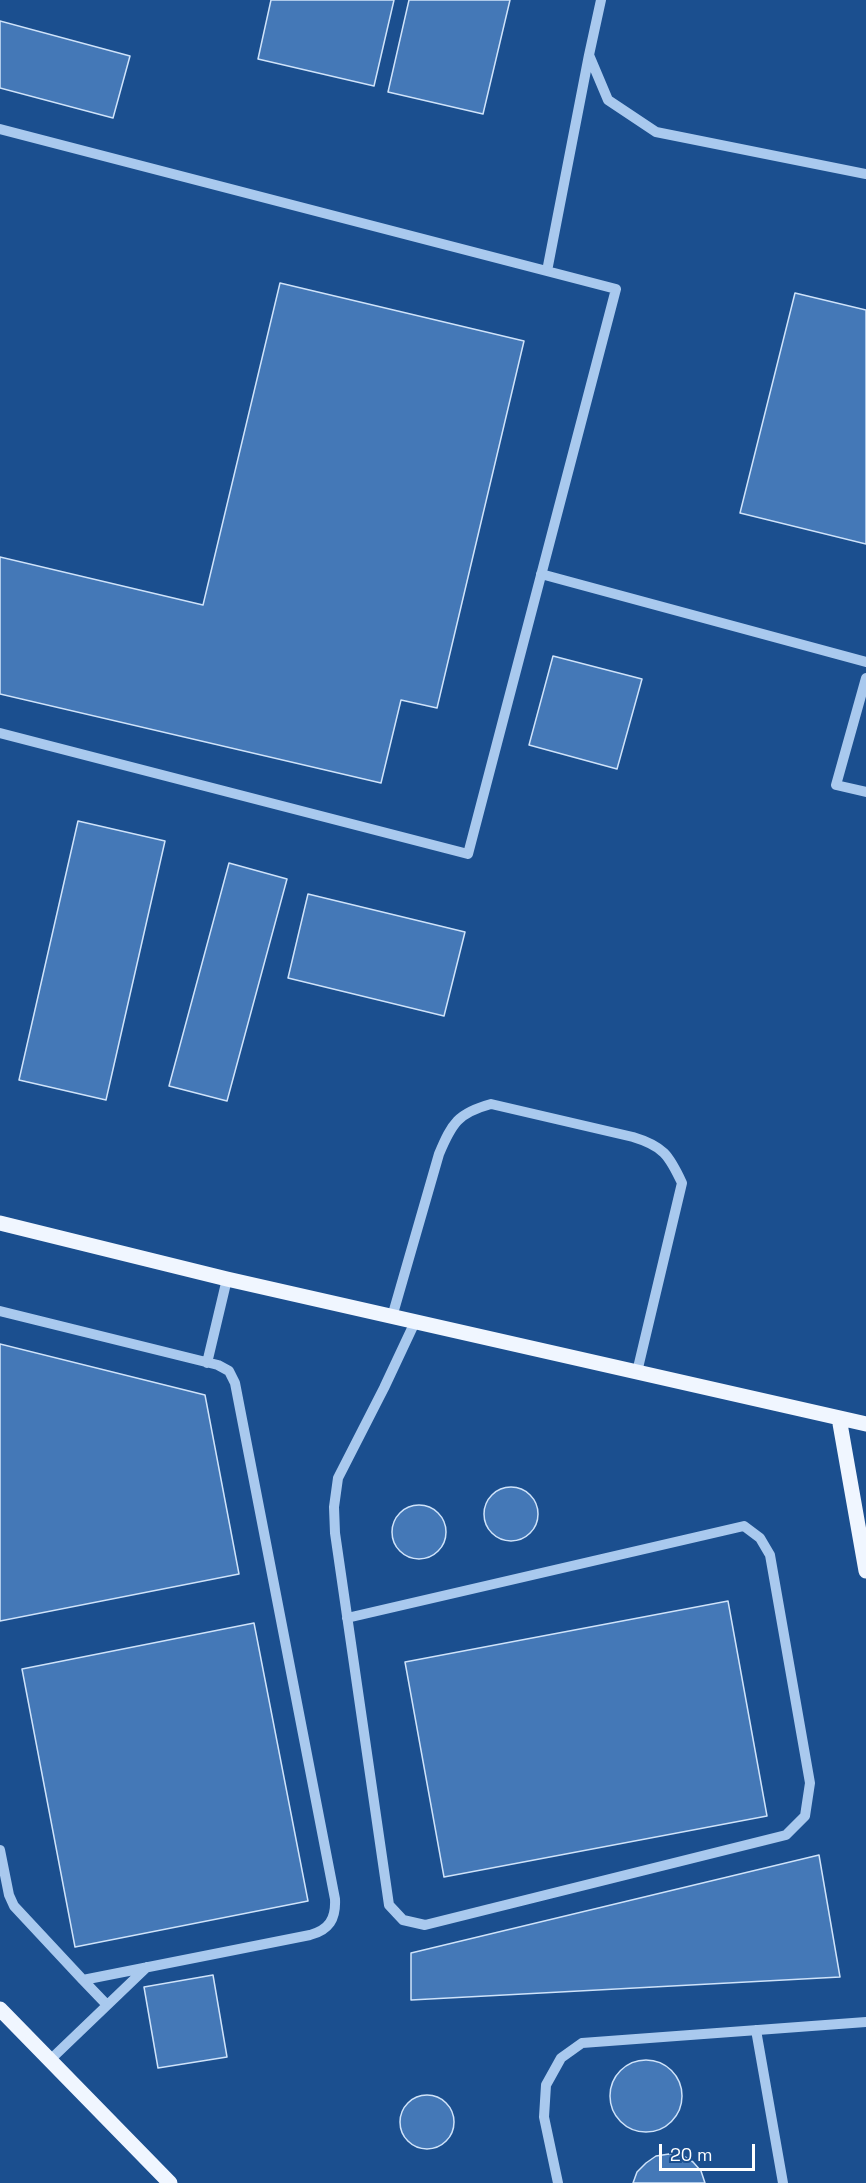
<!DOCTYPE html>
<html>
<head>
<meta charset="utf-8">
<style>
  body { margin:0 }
  #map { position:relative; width:866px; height:2183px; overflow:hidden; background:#1b4f8f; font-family:"Space Grotesk",sans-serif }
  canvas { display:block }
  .scale { position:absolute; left:659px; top:2144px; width:96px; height:27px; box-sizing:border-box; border:3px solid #fff; border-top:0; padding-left:8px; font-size:18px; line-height:21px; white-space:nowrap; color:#fff; -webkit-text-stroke:4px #1b4f8f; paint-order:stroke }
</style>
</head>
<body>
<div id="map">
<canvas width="866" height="2183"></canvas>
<div class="scale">20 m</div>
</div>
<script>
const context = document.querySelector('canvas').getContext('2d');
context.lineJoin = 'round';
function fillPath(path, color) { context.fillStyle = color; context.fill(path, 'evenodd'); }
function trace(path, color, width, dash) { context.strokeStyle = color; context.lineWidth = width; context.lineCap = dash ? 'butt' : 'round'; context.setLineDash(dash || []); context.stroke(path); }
const building = new Path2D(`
  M271,0H394L374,86L258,59Z
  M409,0H510L483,114L388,92Z
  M0,21L130,56L113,118L0,88Z
  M280,283L524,341L437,708L401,700L381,783L0,694V557L203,605Z
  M795,293L866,310V544L740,513Z
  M553,656L642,679L617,769L529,745Z
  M78,821L165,841L106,1100L19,1080Z
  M229,863L287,879L227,1101L169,1086Z
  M308,894L465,932L444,1016L288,978Z
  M0,1344L205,1395L239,1574L0,1621Z
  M484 1514a27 27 0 1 1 54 0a27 27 0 1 1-54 0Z
  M392 1532a27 27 0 1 1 54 0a27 27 0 1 1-54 0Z
  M728,1601L767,1816L444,1877L405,1662Z
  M254,1623L308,1901L75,1947L22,1669Z
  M819,1855L840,1977L411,2000V1953Z
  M213,1975L227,2057L158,2068L144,1987Z
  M610 2096a36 36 0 1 1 72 0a36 36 0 1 1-72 0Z
  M400 2122a27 27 0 1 1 54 0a27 27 0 1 1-54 0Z
  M669,2154L682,2155L693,2162L701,2171L705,2183H633L637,2172L646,2163L656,2156Z`);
fillPath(building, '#4478b7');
trace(building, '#cfe3fa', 1.5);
trace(new Path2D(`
  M601,0L589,55L608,100L656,132L866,174
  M0,129L616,289L468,854L0,733
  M547,271L589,55
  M541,574L866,662
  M866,678L836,785L866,792
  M0,1311L218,1365L229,1371L235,1383L335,1899C336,1919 329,1930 310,1935L83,1980L14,1906L9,1895L0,1850
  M392,1317L439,1154C452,1123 458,1113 491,1104L633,1137C663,1146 669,1155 682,1183L637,1372
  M207,1363L227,1279
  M347,1618L744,1526L760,1538L770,1555L810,1783L805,1816L786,1835L425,1925L403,1920L389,1905L335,1533L334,1507L338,1478L384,1388L415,1322
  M83,1980L107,2005
  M756,2030L783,2183
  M50,2060L147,1967
  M558,2183L544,2117L546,2085L561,2058L582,2043L866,2022`), '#a9c9ee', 10);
trace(new Path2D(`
  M0,1223L227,1279L866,1424
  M839,1418L866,1571
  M0,2009L170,2183`), '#f0f6ff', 15);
</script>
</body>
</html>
